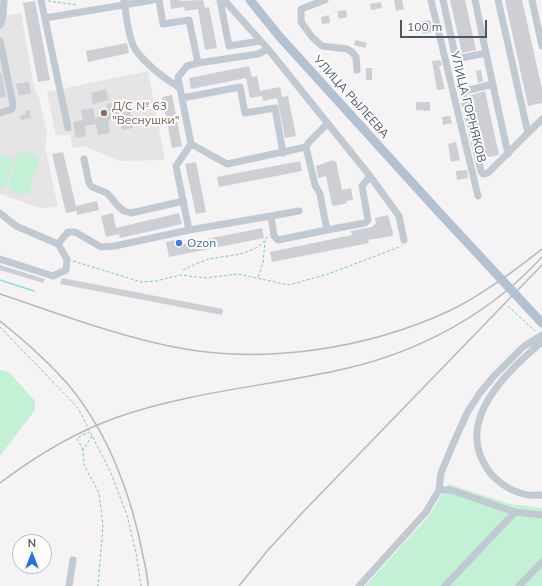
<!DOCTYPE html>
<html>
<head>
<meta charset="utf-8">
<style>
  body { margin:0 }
  #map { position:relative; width:542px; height:586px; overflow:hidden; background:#f5f3f3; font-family:Mulish,sans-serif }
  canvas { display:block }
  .north { position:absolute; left:12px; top:534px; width:40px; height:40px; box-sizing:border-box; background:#fff; border:1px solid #b7bbc0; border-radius:50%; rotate:0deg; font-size:11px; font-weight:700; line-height:16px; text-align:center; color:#4a5661 }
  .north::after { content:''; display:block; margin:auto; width:14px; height:18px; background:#1a73e8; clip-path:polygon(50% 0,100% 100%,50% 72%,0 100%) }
  .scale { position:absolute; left:400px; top:20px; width:87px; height:18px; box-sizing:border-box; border:2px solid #4a5661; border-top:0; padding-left:5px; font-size:12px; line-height:14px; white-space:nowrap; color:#4a5661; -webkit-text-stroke:3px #fff; paint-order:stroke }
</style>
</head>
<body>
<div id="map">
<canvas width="542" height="586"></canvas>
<div class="north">N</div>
<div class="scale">100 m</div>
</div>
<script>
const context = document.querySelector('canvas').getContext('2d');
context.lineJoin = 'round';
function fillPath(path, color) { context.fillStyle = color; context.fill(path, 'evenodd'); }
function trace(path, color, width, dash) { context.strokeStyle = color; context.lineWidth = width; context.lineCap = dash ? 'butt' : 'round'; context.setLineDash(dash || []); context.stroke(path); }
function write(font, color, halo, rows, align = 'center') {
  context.font = font + ' Mulish,sans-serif'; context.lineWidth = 4; context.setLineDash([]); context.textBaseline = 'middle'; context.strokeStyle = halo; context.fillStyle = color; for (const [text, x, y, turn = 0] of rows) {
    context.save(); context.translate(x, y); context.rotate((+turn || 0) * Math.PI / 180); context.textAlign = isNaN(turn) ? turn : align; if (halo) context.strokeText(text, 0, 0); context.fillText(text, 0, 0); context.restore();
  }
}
fillPath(new Path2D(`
  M21,13L34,89L39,97L47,134L45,146L58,207L40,208L0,194V17Z
  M148,71L165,160L119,161L84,146L73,148L70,134L56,136L47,92Z`), '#e6e4e5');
fillPath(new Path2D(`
  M20,151L35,154L39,159L29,193L22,195L11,191L8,187L17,155Z
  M0,155L14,159L4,189L0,187Z
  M0,370L9,372L35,401V410L0,456Z
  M448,484L510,504L542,508V586H365L429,516Z`), '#c3f1d5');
trace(new Path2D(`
  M0,280L34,291`), '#90daee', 1.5);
fillPath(new Path2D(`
  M170,0H180V1L203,0L205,8L209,7L217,48L205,50L198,9L185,11L184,7L171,9Z
  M394,0H402L404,9L396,11Z
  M450,0H465L476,50L462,53Z
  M505,0H522L542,89V103L528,106Z
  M35,1L50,80L38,82L23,3Z
  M381,2L382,8L371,10L370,4Z
  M346,10L347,17L339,19L337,11Z
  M329,15L330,23L322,24L321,17Z
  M429,20L431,22L432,32L423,34L420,22Z
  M356,40L367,43L365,48L354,45Z
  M127,43L129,53L88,62L86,51Z
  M440,60L442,65L439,66L445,89L437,90L432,61Z
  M249,66L252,77L257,76L260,91L280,87L282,97L288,96L296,136L285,138L277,98L263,101L262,96L250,98L246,78L191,89L189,78Z
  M366,68H372V80H366Z
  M481,70L483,81L478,83L476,71Z
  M0,73H2L6,97L0,98Z
  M29,82L31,93L19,96L16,84Z
  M106,89L109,100L93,104L91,93Z
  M485,91L499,155L483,158L468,96Z
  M172,95L182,146L172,148L162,97Z
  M119,102L121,113L130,111L133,128L122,130L120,119L108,121L110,133L98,135L96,124L85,126L86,136L76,138L73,122L83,120L81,110L93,108L95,118L109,115L107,104Z
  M416,102H430V111L416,110Z
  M29,110L31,118L21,120L20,116L26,114L25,111Z
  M450,116L452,123L443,125L442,117Z
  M456,142L460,160L451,162L448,144Z
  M63,152L76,206L97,201L99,210L77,215V211L66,213L52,154Z
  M333,160V162L336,161L342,190L351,188L353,200L346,201L347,203L335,206L332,205L326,176L318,178L316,166Z
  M300,161L302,171L219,187L217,177Z
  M196,162L206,212L196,214L185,164Z
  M467,170L468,178L457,180L456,171Z
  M113,213L116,228L179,213L182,224L120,238L119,234L106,237L101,216Z
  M388,215L393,233L392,236L368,240L369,243L272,262L270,252L352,235L351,231L372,227L376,223L375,218Z
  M262,228L264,238L169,257L166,242L181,239L182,244Z
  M0,265L45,279L43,283L0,270Z
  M62,278L223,309L222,315L60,284Z`), '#cdcfd5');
trace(new Path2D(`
  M48,1L78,5
  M73,261L141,282L156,281L181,275L205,278L238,274L289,285L328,274L402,246
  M183,270C191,266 200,262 209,259C228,255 256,256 268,236
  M258,277L263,263L265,241
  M508,306L535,331
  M0,327L78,408L111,473L127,515L136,553L141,586
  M92,436L83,450L84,465L99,493L103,526L98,586
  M83,450L77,438L89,432`), '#7ad0a6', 1, [3, 2]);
trace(new Path2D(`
  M41,0L68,128
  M124,0C126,13 128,38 135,49C146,65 164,78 180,88L191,144L176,166L189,230
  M159,0L163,24L189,20L198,63L258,54L268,49
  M220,0L229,46L260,41
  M224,0L268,49L370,176L399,216L404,240
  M325,0L301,9V22L312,37L322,46L347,49L352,52L356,57L357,70
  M431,0L478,196
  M443,0L456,59L486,53L475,0
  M498,0L528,133
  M532,0L542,46
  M45,18L153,0
  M0,25L3,17L4,0
  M0,41L13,104L12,109L0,113
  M486,53L508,154
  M493,84L465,91L463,95L481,171L483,174L488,173L542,119
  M180,88L178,77L187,66L198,63
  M182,98L240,87L245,113L275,108L283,153
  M327,124L309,142L306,147L315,185L320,194L327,230L365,223L368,220L362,186L370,176
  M191,144L227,164L306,147
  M84,159L89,183L92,187L107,193L119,207L124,211L131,213L184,201
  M0,213L16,226L58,244
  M271,216L299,211
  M58,244L68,232H75L101,247L115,246L189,230L271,216L274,236L278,240L327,230
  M0,259L53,276L66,270L67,259L58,244
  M542,342C511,368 464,411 480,455C484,464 488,472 495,478C508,490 524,497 542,495
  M439,490H451L515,512L542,515
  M69,586L73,560
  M359,586L426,512L439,490L441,473L453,444L467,413L479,394L494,376L523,347L542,335
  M445,586L515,512
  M519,586L542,562`), '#c1cad2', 7);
trace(new Path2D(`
  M250,0L279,36L436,209`), '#b3c2d1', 9);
trace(new Path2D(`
  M0,294C57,313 114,335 174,347C263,365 367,349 449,311C482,295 513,272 542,249
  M0,321C25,341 50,363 71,388C109,435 132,497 143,556C145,566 148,576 148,586
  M0,483C37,455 75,432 118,417C192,391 272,386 348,368C421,351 491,313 542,257
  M239,586L268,550L303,512L542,265`), '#b5b8bd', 1.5);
trace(new Path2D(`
  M436,209L542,323`), '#b3c2d1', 9);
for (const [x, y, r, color] of [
  [104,113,4,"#8d6e63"],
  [179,243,4,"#3f7fe0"]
]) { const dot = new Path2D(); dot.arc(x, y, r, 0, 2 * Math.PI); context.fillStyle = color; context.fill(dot); trace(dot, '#fff', 1.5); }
write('12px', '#4a5661', '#fff', [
  ["УЛИЦА РЫЛЕЕВА",351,97,48],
  ["УЛИЦА ГОРНЯКОВ",468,107,76]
]);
write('12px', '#785e54', '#fff', [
  ["Д/С № 63",112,106],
  ["\"Веснушки\"",112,120]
], 'left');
write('12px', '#366cbe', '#fff', [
  ["Ozon",187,243]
], 'left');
</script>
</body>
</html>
